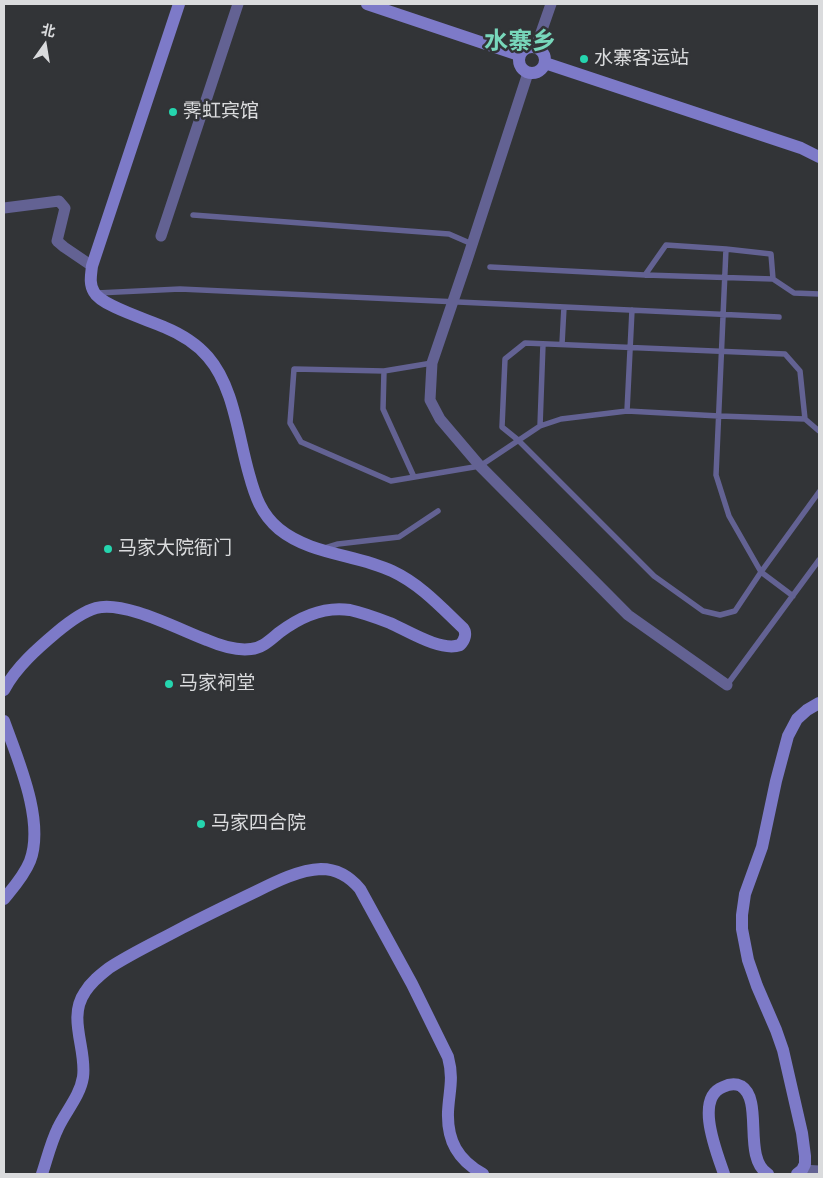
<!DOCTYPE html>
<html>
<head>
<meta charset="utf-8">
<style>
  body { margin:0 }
  #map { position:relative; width:823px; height:1178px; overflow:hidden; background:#323437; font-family:"PT Sans Narrow","Noto Sans SC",sans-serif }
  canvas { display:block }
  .frame { position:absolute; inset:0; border:5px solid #dadbdd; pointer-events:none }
  .north { position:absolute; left:20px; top:20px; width:50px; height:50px; -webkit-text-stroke:4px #323437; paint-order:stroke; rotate:13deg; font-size:14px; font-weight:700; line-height:20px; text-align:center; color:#dadbdd }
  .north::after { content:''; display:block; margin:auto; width:18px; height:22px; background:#dadbdd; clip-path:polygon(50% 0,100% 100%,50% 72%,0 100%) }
</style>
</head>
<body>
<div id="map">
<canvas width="823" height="1178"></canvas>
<div class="frame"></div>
<div class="north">北</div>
</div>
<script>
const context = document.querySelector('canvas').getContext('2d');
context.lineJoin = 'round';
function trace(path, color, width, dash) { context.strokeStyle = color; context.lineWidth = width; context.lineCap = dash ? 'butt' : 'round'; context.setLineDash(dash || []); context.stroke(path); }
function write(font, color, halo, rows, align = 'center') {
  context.font = font + ' "PT Sans Narrow","Noto Sans SC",sans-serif'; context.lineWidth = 5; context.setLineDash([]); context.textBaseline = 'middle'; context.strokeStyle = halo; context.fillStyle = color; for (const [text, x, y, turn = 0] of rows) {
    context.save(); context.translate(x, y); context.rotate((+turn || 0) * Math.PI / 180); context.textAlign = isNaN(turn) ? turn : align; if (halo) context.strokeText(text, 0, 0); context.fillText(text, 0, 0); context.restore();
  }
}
trace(new Path2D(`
  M193,215L449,234L472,244
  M726,249L716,475L729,516L761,572L793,596
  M490,267L645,275L773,279L794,293L819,294
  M645,275L666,245L726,249L771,254L773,279
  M97,293L180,289L779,317
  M562,344L564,307
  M432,363L384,371L294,369L290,423L301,442L391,481L480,466L540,426L561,419L627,411L719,416L805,419
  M384,371L383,409L414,477
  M627,411L632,310
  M540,426L543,344
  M819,431L805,419L800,371L785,354L525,343L505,359L502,427L518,440L654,576L703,611L720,615L735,611L761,572L819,492
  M325,548L338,544L399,537L438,511
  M727,685L819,560`), '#636293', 5.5);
trace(new Path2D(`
  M536,47L551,4
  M528,73L467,260L432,363L430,400L440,419L480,466L628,615L727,685
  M4,208L59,201L65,208L57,241L64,247L92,266
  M161,236L238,4
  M802,1170L819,1171`), '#636293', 11);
trace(new Path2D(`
  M367,4L519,55
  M519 60a13 13 0 1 1 26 0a13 13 0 1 1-26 0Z
  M545,63L801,148L819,157
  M4,690C16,667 38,648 57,632C69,622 82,612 96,608C124,600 180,630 207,640C221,646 236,651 251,649C263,648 271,639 280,632C300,617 324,606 350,610C364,613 377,618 390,623C408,631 441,652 460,645C465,640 467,633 463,628C441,607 420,584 392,571C356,554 311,555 279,529C261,514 255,496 249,474C238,436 234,387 208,357C196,343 181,334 164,327C149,320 101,306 94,292C89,284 91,275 92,266L179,4
  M4,721C18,760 45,821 30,861C24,876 13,888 4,899
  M42,1174C47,1159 51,1142 58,1128C66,1111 80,1096 83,1077C87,1049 67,1018 85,992C91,982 100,975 109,968C132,953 158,941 182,928C207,915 232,903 257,891C277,881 299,870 321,869C338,869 350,877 360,889L412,984L448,1057C454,1079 449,1091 448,1112C447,1141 458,1160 483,1174
  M724,1174C717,1153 694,1098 723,1087C729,1084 735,1083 741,1086C764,1100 742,1158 768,1174
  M797,1174L802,1170L805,1164V1156L802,1133L783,1050L776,1030L757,986L748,960L742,929V915L745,894L762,847L776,781L788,736L797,719L807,710L819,703`), '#7d7ac8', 12);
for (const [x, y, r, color] of [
  [584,59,5,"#25d5ae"],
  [173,112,5,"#25d5ae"],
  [108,549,5,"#25d5ae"],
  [169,684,5,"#25d5ae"],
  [201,824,5,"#25d5ae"]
]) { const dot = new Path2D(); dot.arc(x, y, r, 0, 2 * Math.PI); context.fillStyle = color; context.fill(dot); trace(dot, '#323437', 2); }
write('19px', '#dadbdd', '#323437', [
  ["水寨客运站",594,59],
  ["霁虹宾馆",183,112],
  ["马家大院衙门",118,549],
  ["马家祠堂",179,684],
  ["马家四合院",211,824]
], 'left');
write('bold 24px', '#78d7bb', '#323437', [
  ["水寨乡",520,42]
]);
</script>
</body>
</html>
